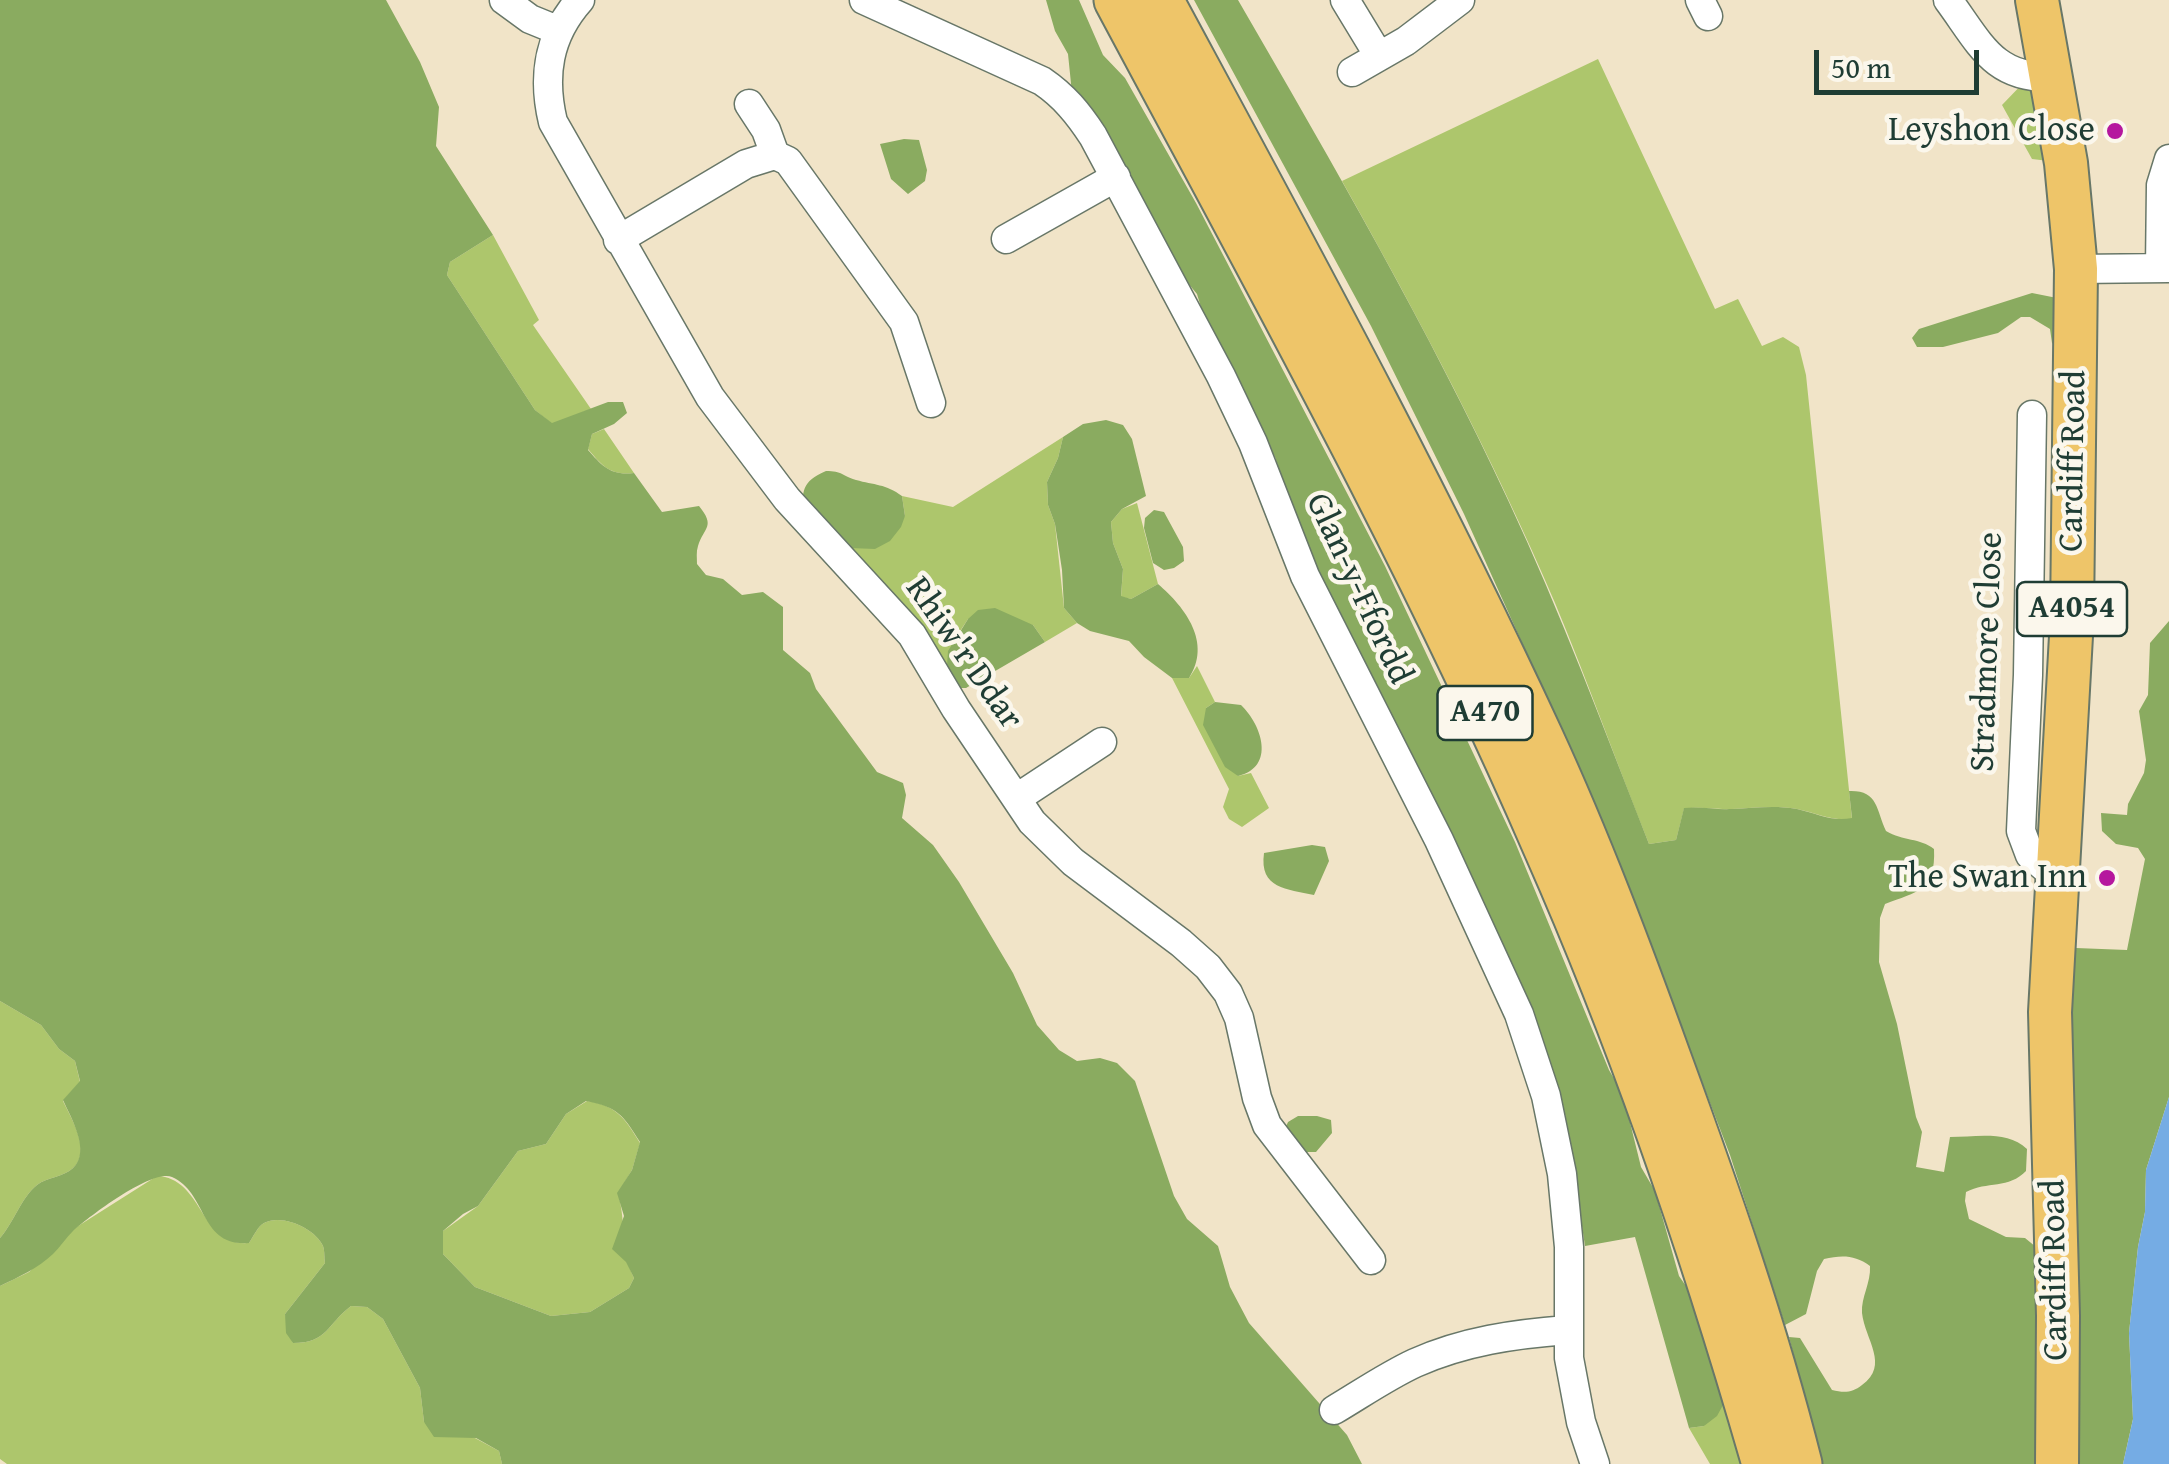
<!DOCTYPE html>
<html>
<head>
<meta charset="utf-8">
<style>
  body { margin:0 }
  #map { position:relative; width:2169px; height:1464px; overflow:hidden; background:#f1e4c8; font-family:"Gentium Book Plus",serif }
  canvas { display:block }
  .scale { position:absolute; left:1814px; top:50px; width:165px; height:45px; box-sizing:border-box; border:5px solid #1f3d34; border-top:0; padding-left:12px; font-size:30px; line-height:35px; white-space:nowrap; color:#1f3d34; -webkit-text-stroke:8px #fbf7ec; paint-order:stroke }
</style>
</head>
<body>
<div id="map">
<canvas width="2169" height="1464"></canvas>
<div class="scale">50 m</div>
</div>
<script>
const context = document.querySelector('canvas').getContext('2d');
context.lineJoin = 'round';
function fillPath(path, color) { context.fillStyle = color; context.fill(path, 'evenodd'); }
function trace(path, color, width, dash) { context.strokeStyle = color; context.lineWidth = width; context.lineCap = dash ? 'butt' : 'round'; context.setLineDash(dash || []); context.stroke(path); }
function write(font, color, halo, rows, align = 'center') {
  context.font = font + ' "Gentium Book Plus",serif'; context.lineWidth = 9; context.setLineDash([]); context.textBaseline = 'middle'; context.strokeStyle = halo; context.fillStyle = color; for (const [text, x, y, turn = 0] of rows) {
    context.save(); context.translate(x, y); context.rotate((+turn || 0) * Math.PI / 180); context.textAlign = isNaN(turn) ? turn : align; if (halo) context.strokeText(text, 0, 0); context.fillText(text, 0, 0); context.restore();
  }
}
fillPath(new Path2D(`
  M1598,59L1715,309L1738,299L1762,346L1783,337L1799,347L1806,375L1852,819C1831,821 1816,813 1797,809C1774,805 1754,808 1732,809C1715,810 1701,806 1684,809L1676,840L1649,844C1617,764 1588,682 1555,603C1493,458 1419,318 1342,181Z
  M2028,78L2066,163L2032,159L2002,105Z
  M493,235L539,320L533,325L591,409L552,424L535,410L447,275L450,262Z
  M604,429L634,473C611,476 602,466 588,449L592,434Z
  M1063,437L1058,458L1047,482L1048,505L1055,524L1064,608L1077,623L1045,642L1033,625L968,619C955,639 943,653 951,678L850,548L905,516L902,496L953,507Z
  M1137,503L1158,584L1131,599L1121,597L1123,569L1113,543L1111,522L1122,509Z
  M1197,666L1215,702L1206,708L1238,776L1251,773L1269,808L1242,827L1229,819L1223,807L1229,789L1172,678H1189Z
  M0,1001L41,1025L59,1049L75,1061L80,1082L63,1101C71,1118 92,1151 73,1168C64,1177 47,1177 37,1185C21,1198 14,1222 0,1238Z
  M587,1101C616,1105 625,1118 640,1143L632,1170L618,1193C626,1221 621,1252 634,1278L629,1288L590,1312L551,1316L475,1287L443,1254V1231L478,1206L518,1151L546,1144L566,1114Z
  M157,1176C204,1178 199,1247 249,1243C253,1237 258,1226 264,1223C282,1213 316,1229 323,1246C325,1252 324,1258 325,1263L285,1314L293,1343C328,1343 327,1324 351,1306L367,1307L383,1319L420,1388L424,1422L475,1438L499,1451L502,1464H7L0,1459V1286L29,1272L75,1228Z
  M1723,1374L1745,1464H1710L1689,1428L1704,1426Z`), '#adc66c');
fillPath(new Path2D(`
  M0,0H386L420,62L439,107L436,146L493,235L450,262L447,275L535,410L552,423L608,402H623L627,413L614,424L592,434L588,450C602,466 611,476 634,473L662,512L699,506C716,527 704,527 698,546C696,552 697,558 697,564L706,575L723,579L742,595L763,592L783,607V650L810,673L816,689L877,772L903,783L906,795L902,818L933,845L959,882L1013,973L1037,1025L1059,1050L1077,1061L1100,1058L1117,1063L1135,1081L1174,1196L1187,1219L1218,1246L1230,1287L1249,1323L1347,1435L1362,1464H502L499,1451L476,1438L434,1437L424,1422L420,1388L383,1319L367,1307L351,1306C327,1324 328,1343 293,1343L286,1333L285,1314L325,1263C324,1258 325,1252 323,1246C316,1229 282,1213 264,1223C258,1226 253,1237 249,1243C199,1247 208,1193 172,1177C153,1168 88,1217 73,1231C66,1238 60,1247 53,1254C38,1268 19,1277 0,1286V1238C14,1222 21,1198 37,1185C47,1177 64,1177 73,1168C91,1151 71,1118 63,1100L80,1081L75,1061L59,1049L41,1025L0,1001ZM586,1101C618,1107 623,1115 640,1142L632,1170L617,1193L624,1216L612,1249L626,1262L634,1278L629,1288L590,1312L551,1316L475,1287L443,1254V1231L463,1214L478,1206L518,1151L546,1144L566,1114Z
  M1046,0H1079L1103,55L1125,78L1196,203L1385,566L1515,842L1609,1070L1623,1094L1641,1167L1655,1191L1679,1276L1695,1299L1723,1374V1405L1717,1416L1704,1426L1689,1428L1635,1237L1585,1246L1565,1114L1549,1069L1400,730L1327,609L1275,457L1214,351L1197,294L1177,270L1073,103L1068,54L1055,31Z
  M1194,0H1238C1333,164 1428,328 1508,500C1561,613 1604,729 1649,844L1676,840L1684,808C1701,806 1715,810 1732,809C1754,808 1774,805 1797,809C1816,813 1831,822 1852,818L1849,791C1878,790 1876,809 1886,831C1903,841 1920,838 1934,849C1936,890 1917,892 1885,904L1880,918L1879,962L1897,1024L1916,1117L1922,1132L1916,1167L1944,1172L1950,1137C1976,1137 2007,1130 2027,1149L2026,1171C2009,1189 1987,1181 1966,1192L1965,1201L1969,1219L2006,1237L2025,1238L2036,1247L2075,1302L2079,1272L2071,1184L2067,964L2076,948L2127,950L2145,859L2138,848L2116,844L2102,831L2101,813L2127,815L2128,804L2144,773L2146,760L2139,711L2148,695L2150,643L2169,621V1097L2146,1170L2145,1212L2138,1247L2129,1333L2133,1419L2123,1464H1822L1789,1337L1800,1338L1832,1390C1844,1393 1852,1393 1862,1385C1890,1365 1865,1340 1862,1313C1861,1297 1871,1283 1870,1266C1855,1255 1842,1255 1824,1259L1817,1271L1806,1314L1785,1325L1730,1155L1601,818L1464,514L1371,326Z
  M904,139L919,140L927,170L925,181L908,194L891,179L880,144Z
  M2032,293L2057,298V347L2052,343L2050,329L2030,317H2021L1998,333L1943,347H1917L1912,338L1919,329Z
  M1106,420L1123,425L1132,439L1146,496L1122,509L1111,522L1113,543L1123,569L1121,596L1131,599L1158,584C1186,608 1212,643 1189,678H1172L1144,657L1129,641L1090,631L1077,623L1064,608L1062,570L1055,524L1048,505L1047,482L1058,458L1063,437L1083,424Z
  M826,471C842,471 843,476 856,480C874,485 886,484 902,496L905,516L901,527L890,541L875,549L850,548L802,515C803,490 801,482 826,471Z
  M1154,510L1164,512L1183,547L1184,561L1174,568L1164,570L1153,563L1144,528L1145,518Z
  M995,608L1033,625L1045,642L966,688H958L947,666L948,651L968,619L978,610Z
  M1215,702L1241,705C1262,725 1276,767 1238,776L1225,767L1203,725L1206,708Z
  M1312,845L1325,847L1329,861L1314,895C1287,889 1259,889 1264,853Z
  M1298,1116H1317L1331,1120L1332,1133L1316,1152H1299L1284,1131L1288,1122Z`), '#8aab60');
fillPath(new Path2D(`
  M2169,1097V1464H2123L2133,1419L2129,1333L2138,1247L2145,1212L2146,1170Z`), '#75ace4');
const minor = new Path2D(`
  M504,0L530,19L557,30
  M580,0C548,36 542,76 553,122L710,397L787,499L912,635L956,709L1032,822L1073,862L1181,943L1208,967L1228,993L1239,1018L1257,1098L1267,1125L1371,1260
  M864,0L1042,81C1064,96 1078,113 1093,136L1221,376L1253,443L1305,576L1439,840L1519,1014L1546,1096L1562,1174L1569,1247V1358L1581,1422L1595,1464
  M1345,0L1379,56
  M1700,0L1708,16
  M1948,0C1980,43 1993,79 2053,77
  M1352,72L1406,41L1460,0
  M749,104L766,130L775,155
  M1006,239L1116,177
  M618,240L746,164L775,155L788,161L904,322L931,403
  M2160,268L2161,185L2169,159
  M2076,269L2169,268
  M2032,415L2028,675L2021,831L2030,855L2056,877
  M1017,798L1102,742
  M1334,1410C1361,1394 1387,1376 1415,1363C1464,1341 1515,1334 1567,1330`);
const primary = new Path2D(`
  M2037,0L2066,163L2076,269L2072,618L2050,1012L2058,1316L2057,1464`);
const trunk = new Path2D(`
  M1117,0C1266,279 1421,558 1547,849C1635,1048 1705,1255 1765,1464
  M1160,0C1291,243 1424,486 1540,737C1588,841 1629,950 1668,1058C1717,1192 1764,1326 1799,1464`);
trace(minor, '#687768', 31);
trace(primary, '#687768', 46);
trace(trunk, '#687768', 49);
trace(minor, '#fff', 28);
trace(primary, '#eec569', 42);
trace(trunk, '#eec569', 45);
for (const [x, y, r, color] of [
  [2115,131,10,"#b5179e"],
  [2107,878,10,"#b5179e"]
]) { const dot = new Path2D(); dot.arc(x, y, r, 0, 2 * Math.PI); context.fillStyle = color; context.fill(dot); trace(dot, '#fbf7ec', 4); }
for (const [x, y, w] of [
  [2072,609,110],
  [1485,713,95]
]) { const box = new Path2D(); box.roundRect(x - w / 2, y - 27, w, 54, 8); context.fillStyle = '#fbf7ec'; context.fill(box); trace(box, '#1f3d34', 2.5); }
write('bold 32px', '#1f3d34', null, [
  ["A4054",2072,609],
  ["A470",1485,713]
]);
write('35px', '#1f3d34', '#fbf7ec', [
  ["Leyshon Close",2095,131],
  ["The Swan Inn",2087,878]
], 'right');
write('35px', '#1f3d34', '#fbf7ec', [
  ["Cardiff Road",2074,461,-89],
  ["Glan-y-Ffordd",1358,589,65],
  ["Stradmore Close",1988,652,-88],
  ["Rhiw'r Ddar",963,654,55],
  ["Cardiff Road",2056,1270,-91]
]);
</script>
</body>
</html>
